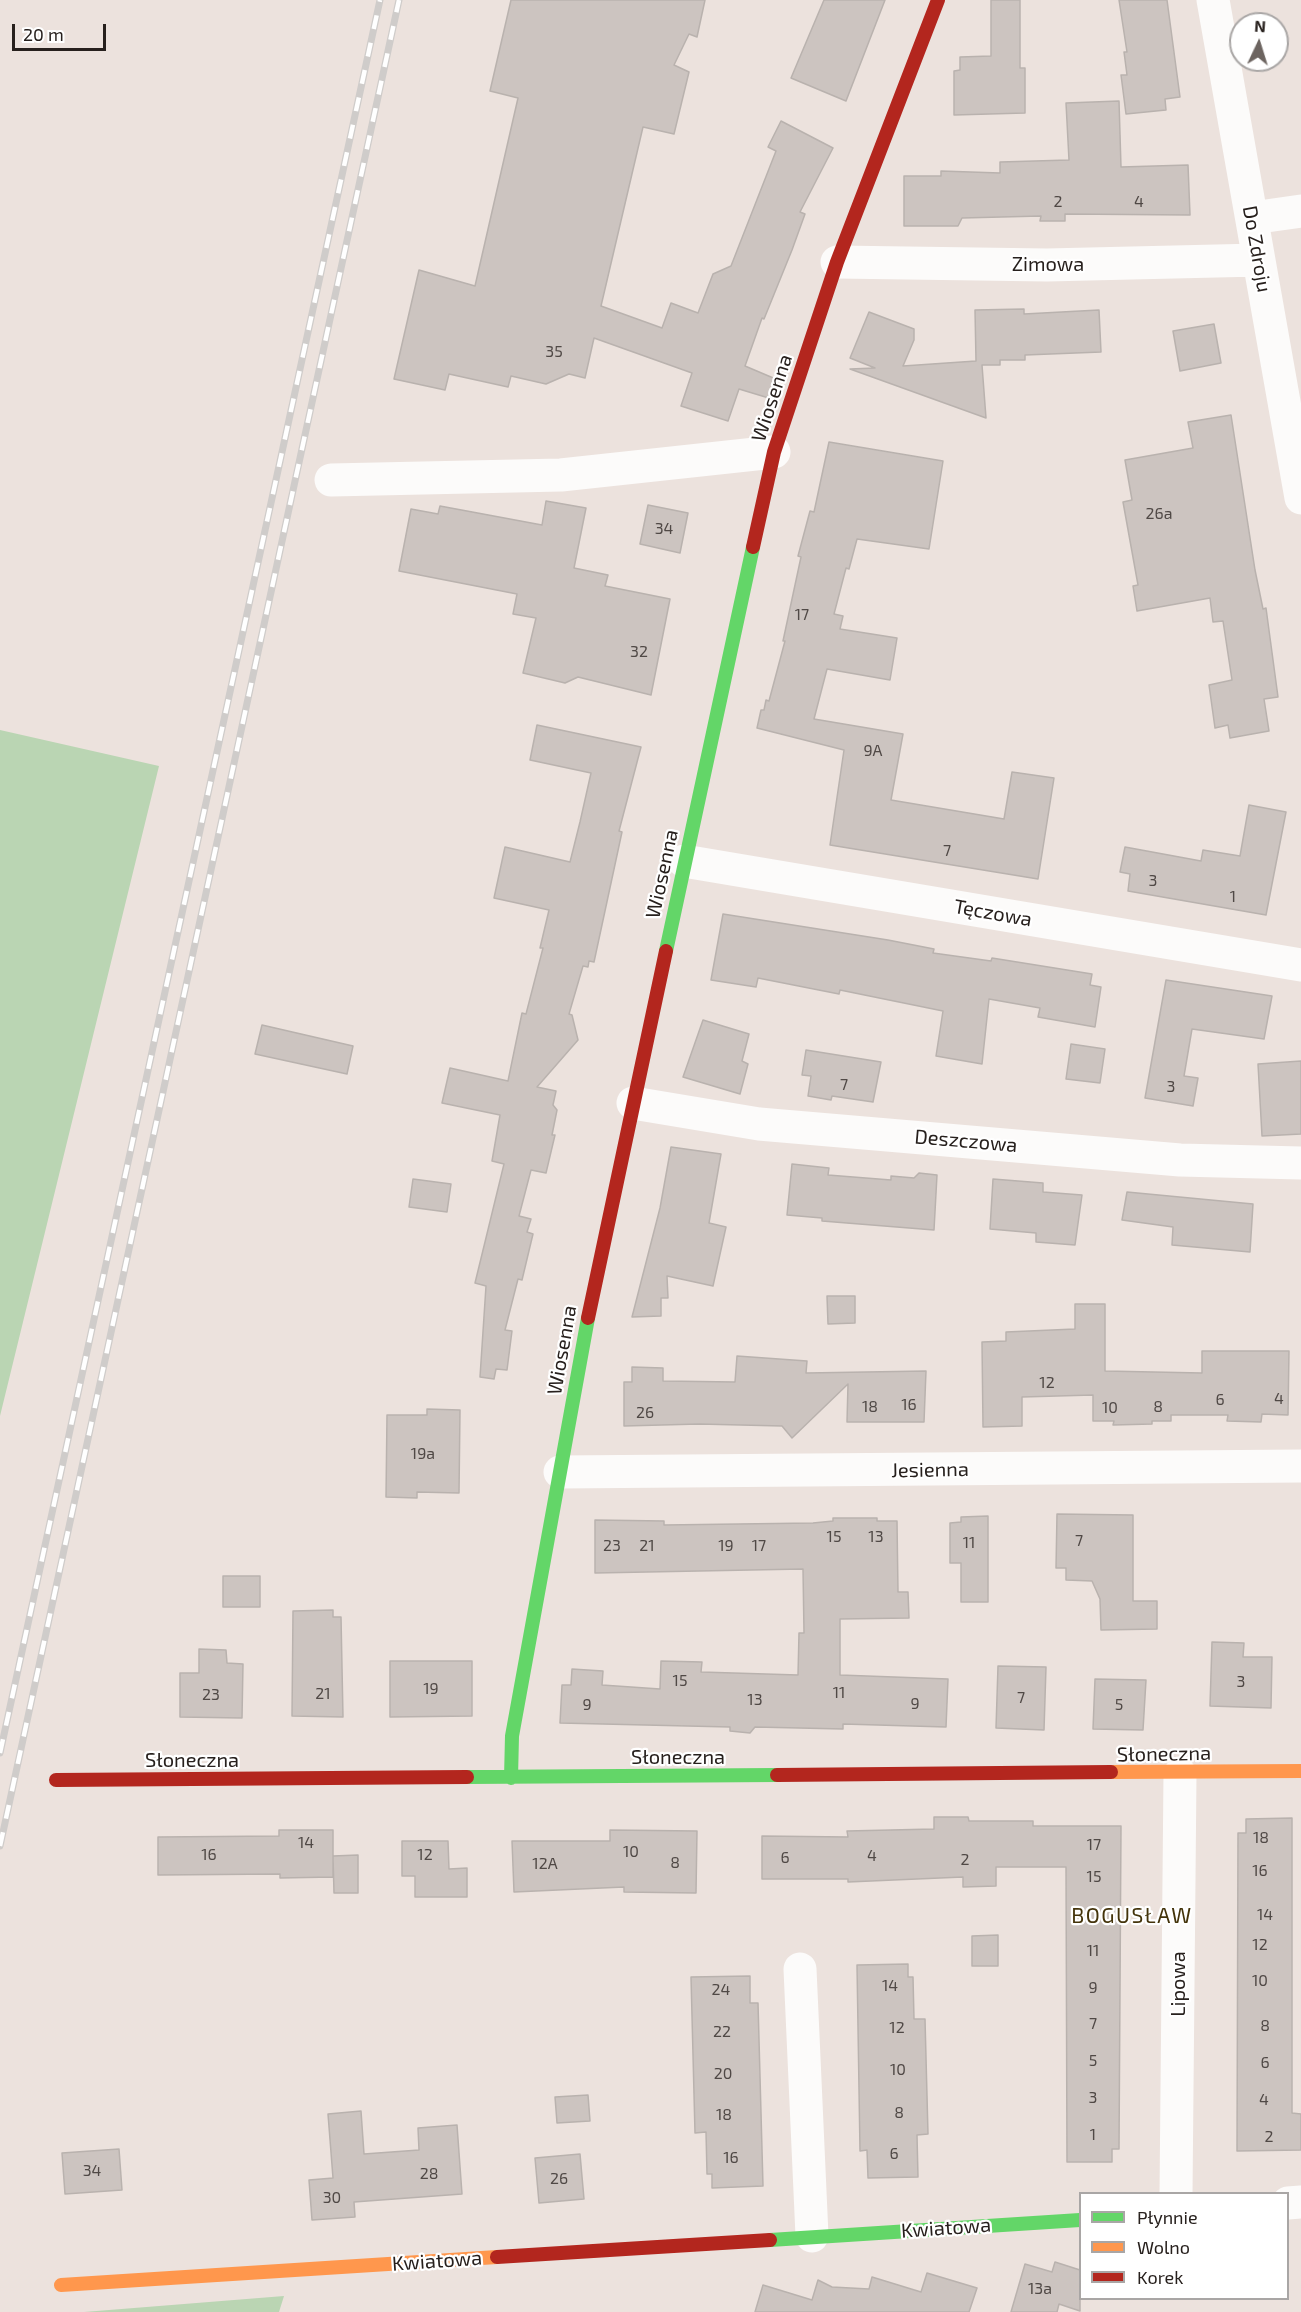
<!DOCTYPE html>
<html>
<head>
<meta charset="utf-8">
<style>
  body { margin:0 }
  #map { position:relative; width:1301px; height:2312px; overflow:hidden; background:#ece2dd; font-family:"Exo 2",sans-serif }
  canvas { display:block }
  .legend { position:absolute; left:1079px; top:2192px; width:210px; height:108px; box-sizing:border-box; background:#fff; border:2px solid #a9a6a5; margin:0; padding:8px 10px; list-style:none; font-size:18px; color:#27201d }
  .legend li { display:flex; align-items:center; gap:12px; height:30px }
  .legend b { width:30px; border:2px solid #a9a6a5 }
  .north { position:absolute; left:1229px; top:12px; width:60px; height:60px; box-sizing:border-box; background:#fff; border:2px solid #a9a6a5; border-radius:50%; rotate:4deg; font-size:16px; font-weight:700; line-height:24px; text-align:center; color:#27201d }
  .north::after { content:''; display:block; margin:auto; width:21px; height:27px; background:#6c6460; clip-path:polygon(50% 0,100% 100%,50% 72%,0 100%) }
  .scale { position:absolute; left:12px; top:24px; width:94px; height:27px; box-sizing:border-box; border:3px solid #27201d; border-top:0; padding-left:8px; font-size:18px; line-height:21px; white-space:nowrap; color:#27201d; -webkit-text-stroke:4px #fff; paint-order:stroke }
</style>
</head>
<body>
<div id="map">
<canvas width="1301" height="2312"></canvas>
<ul class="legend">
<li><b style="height:8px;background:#63d668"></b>Płynnie</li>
<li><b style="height:8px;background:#ff974d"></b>Wolno</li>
<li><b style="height:8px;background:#b3261e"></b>Korek</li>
</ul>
<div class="north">N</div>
<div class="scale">20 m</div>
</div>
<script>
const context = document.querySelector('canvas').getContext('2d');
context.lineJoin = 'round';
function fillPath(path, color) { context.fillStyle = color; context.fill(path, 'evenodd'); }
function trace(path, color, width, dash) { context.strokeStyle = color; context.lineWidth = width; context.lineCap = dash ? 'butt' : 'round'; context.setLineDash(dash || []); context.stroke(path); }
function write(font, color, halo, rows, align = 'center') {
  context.font = font + ' "Exo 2",sans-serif'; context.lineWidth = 4.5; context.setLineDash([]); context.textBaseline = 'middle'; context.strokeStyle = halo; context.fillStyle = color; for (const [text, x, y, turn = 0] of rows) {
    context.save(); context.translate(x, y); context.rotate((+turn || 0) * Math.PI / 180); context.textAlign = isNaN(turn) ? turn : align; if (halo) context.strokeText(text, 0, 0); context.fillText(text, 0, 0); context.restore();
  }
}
fillPath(new Path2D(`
  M0,730L159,766L0,1416Z
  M284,2296L279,2312H84Z`), '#bad5b3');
const building = new Path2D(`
  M511,0H705L697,37L689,34L674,65L689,72L674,134L643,127L601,306L662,328L671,303L698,313L713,274L731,266L776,151L768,147L781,121L833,148L800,212L805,214L792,250L764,319L762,318L745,366L778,380L772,399L739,389L728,421L681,406L692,373L594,338L585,378L569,374L546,384L511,376L508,387L449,374L445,390L394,379L419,270L475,286L518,98L490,91Z
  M824,0H885L846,101L791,78Z
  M991,0H1020V68H1025V113L954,115V71L960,70V57L991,56Z
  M1119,0H1167L1180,97L1165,99L1166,110L1126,114L1121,75H1127L1124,52H1127Z
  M1119,101L1121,167L1188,165L1190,215L1065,214V221H1040L1041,216L962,218L958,226H904V176H941V171L1000,173V162L1069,160L1066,103Z
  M1024,309V314L1099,310L1101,352L1025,355V360H1000V365H982L986,418L850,369L875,368L850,358L869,312L914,329V340L903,366L976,361L975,310Z
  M1214,324L1221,363L1180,371L1173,331Z
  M1231,415L1255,570L1263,609L1266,608L1278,697L1264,699L1269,731L1230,738L1228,725L1215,728L1209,685L1232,680L1223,621L1213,622L1210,598L1137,611L1133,586L1138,585L1123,502L1132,500L1125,460L1193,448L1188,422Z
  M829,442L943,461L929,549L857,539L849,569L846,568L834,614L843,616L840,629L897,638L890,680L827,669L814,719L903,734L891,800L1004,819L1012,772L1054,778L1038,879L830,845L844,750L757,728L761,710H764L766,700L769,701L785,641H783L801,557L798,556L810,511L814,512Z
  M546,501L586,508L574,568L608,575L605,586L670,599L651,695L578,677L565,683L523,673L536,618L513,614L517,594L399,571L411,509L438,514L440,506L542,525Z
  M648,505L688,513L680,553L640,544Z
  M537,725L641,747L619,831L622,832L594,962L589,961L588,967L583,966L569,1014L572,1015L578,1040L537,1087L556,1091L553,1105L557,1110L552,1135H555L546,1173L531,1170L519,1216L531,1219L527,1232L533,1234L522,1280L518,1279L505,1330L512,1331L507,1370L496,1369L494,1379L480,1377L486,1286L475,1283L504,1164L492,1161L500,1115L442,1103L450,1068L508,1081L522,1013L526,1014L543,948H540L549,910L494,898L505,847L570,862L580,822L591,773L530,760Z
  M1249,805L1286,812L1266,915L1128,891L1130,874L1120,872L1125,847L1201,861L1203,850L1240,856Z
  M723,914L888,940L934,949L933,953L991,961L992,958L1092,974L1090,985L1101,987L1095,1027L1038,1017L1040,1008L989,999L982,1064L936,1056L943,1011L840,990L839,994L758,978L756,987L711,980Z
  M1166,980L1272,996L1264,1039L1192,1029L1184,1076L1198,1078L1193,1106L1145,1098Z
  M703,1020L749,1034L742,1061L748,1064L740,1094L683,1077Z
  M262,1025L353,1046L347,1074L255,1054Z
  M1071,1044L1105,1049L1100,1083L1066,1079Z
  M806,1050L881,1062L873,1102L832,1096L831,1100L808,1096L811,1076L802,1075Z
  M1301,1061V1134L1262,1136L1258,1064Z
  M671,1147L721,1154L709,1223L726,1227L713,1286L667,1276L668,1298H661V1316L632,1317L660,1208Z
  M792,1164L829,1168L828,1175L891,1180V1176L914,1178L919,1173L937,1175L934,1230L822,1221V1218L787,1215Z
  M413,1179L451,1184L447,1212L409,1207Z
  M993,1179L1043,1183V1192L1082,1195L1075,1245L1036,1242V1233L990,1229Z
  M1127,1192L1253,1204L1250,1252L1172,1245L1173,1227L1122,1220Z
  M827,1296H855V1323L828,1324Z
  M1075,1304H1105V1371L1202,1373V1351H1289L1288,1415L1262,1414L1261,1422L1227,1421L1228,1415H1171V1421H1152V1424L1113,1425L1114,1421H1093V1395L1022,1397V1426L983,1427L982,1342L1006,1341V1332L1075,1329Z
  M737,1356L807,1361L806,1373L926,1371L924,1422H847L848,1384L792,1438L782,1426L699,1424L624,1426V1382H632V1367L663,1368V1381L735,1382Z
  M427,1409L460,1410L459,1493L417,1492V1498L386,1497L387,1415H427Z
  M1057,1514L1133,1515V1601H1157V1629L1101,1630L1100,1599L1092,1581L1066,1580V1568H1056Z
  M988,1516V1602H961V1563H950V1523L961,1522V1517Z
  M833,1518H877V1521H897L898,1592H908L909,1618L840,1619V1675L948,1679L946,1727L843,1724V1729L755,1727L750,1733L730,1731V1727L560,1723L562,1685H571L572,1669L603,1671L602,1685L660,1689L661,1661L702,1662L701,1672L798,1675L799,1633H804L803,1569L595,1573V1520L664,1521V1525L813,1523L833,1521Z
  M223,1576H260V1607H223Z
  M333,1610V1617H341L343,1717L292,1716L293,1611Z
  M1212,1642L1244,1643L1243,1657H1272L1271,1708L1210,1706Z
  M199,1649L226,1650L227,1663L243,1664L242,1718L180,1717V1673H199Z
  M390,1661H472V1716L390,1717Z
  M998,1666L1046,1667L1044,1730L996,1728Z
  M1095,1679L1146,1680L1143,1730L1093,1729Z
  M934,1817H968L969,1821H1033V1826H1121L1119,2149H1112V2162H1067L1066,1867H996V1886L963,1887V1877L848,1882V1879H762V1836L848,1837L847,1831L934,1829Z
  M1292,1818V2113L1301,2114V2150L1237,2151L1238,1833H1246V1819Z
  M279,1830H333V1877L280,1878V1874L158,1875V1837L279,1836Z
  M610,1830L697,1831L696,1893L624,1892V1887L514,1892L512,1841H610Z
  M402,1841H448L449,1869L467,1868V1897H415V1876H402Z
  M358,1855V1893H334L333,1856Z
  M998,1935V1966H972V1936Z
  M908,1964V1977H913L914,2019H925L928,2134L917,2135L918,2177L868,2178L867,2150L860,2151L857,1965Z
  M750,1976V2003H758L763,2186L712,2188V2174H707L706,2132L695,2133L691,1977Z
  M588,2095L590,2121L557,2123L555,2097Z
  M361,2111L364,2154L419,2150L418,2128L457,2125L462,2194L354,2202L355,2217L312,2220L309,2180L333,2178L328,2114Z
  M119,2149L122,2190L65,2194L62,2153Z
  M580,2154L584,2199L539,2203L535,2158Z
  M1055,2262L1080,2270V2311L1059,2304L1057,2312H1011L1025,2264L1052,2272Z
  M927,2273L977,2288L969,2312H755L763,2285L812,2300L818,2280L832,2287L869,2289L872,2277L921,2292Z`);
fillPath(building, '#ccc4c0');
trace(building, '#b9b2ae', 1.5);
trace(new Path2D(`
  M1213,0L1301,498
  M1252,218L1301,211
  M837,262L1047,265L1259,260
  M331,480L561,475L774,452
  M684,861L1301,965
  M633,1103L759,1124L1180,1160L1301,1163
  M560,1472L1301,1466
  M800,1969L812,2236
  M1176,2194L1180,1774
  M1288,2203L1301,2202`), '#fcfbfa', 33);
trace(new Path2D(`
  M666,951L753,547
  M467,1777L777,1775
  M511,1778L512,1736L588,1318
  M770,2240L1080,2220`), '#63d668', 14);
trace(new Path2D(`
  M1111,1772L1301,1771
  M61,2285L497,2257`), '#ff974d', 14);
trace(new Path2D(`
  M753,547L774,452L837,262L938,0
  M588,1318L666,951
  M777,1775L1111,1772
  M56,1780L467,1777
  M497,2257L770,2240`), '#b3261e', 14);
const rail = new Path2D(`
  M0,1753L380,0
  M0,1846L399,0`);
trace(rail, '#cfccca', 7);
trace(rail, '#fff', 4.5, [14]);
write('16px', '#504946', null, [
  ["2",1058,202],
  ["4",1139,202],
  ["35",554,352],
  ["26a",1159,514],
  ["34",664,529],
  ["17",802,615],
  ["32",639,652],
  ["9A",873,751],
  ["7",947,851],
  ["3",1153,881],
  ["1",1233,897],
  ["7",844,1085],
  ["3",1171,1087],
  ["12",1047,1383],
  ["4",1279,1399],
  ["6",1220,1400],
  ["16",909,1405],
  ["18",870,1407],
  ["8",1158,1407],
  ["10",1110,1408],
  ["26",645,1413],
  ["19a",423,1454],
  ["15",834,1537],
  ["13",876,1537],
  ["7",1079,1541],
  ["11",969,1543],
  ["23",612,1546],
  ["21",647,1546],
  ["19",726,1546],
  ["17",759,1546],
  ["15",680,1681],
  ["3",1241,1682],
  ["19",431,1689],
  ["11",839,1693],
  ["21",323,1694],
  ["23",211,1695],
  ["7",1021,1698],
  ["13",755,1700],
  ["9",915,1704],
  ["9",587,1705],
  ["5",1119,1705],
  ["18",1261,1838],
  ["14",306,1843],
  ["17",1094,1845],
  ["10",631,1852],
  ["16",209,1855],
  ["12",425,1855],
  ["4",872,1856],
  ["6",785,1858],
  ["2",965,1860],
  ["8",675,1863],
  ["12A",545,1864],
  ["16",1260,1871],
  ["15",1094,1877],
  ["14",1265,1915],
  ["12",1260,1945],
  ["11",1093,1951],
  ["10",1260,1981],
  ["14",890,1986],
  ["9",1093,1988],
  ["24",721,1990],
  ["7",1093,2024],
  ["8",1265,2026],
  ["12",897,2028],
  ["22",722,2032],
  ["5",1093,2061],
  ["6",1265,2063],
  ["10",898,2070],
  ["20",723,2074],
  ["3",1093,2098],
  ["4",1264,2100],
  ["8",899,2113],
  ["18",724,2115],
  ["1",1093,2135],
  ["2",1269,2137],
  ["6",894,2154],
  ["16",731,2158],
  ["34",92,2171],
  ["28",429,2174],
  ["26",559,2179],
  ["30",332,2198],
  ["13a",1040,2289]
]);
write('20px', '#27201d', '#fff', [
  ["Do Zdroju",1257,249,80],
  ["Zimowa",1048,264],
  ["Wiosenna",772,398,-72],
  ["Wiosenna",662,874,-78],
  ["Tęczowa",993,913,10],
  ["Deszczowa",966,1141,5],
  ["Wiosenna",562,1350,-80],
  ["Jesienna",930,1470,-1],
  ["Słoneczna",1164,1754,-1],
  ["Słoneczna",678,1757],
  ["Słoneczna",192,1760],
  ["Lipowa",1178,1984,-90],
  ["Kwiatowa",946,2228,-4],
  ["Kwiatowa",437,2261,-4]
]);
context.letterSpacing = '1.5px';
write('21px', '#43330a', '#fff', [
  ["BOGUSŁAW",1132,1916]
]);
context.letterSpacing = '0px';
</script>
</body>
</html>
